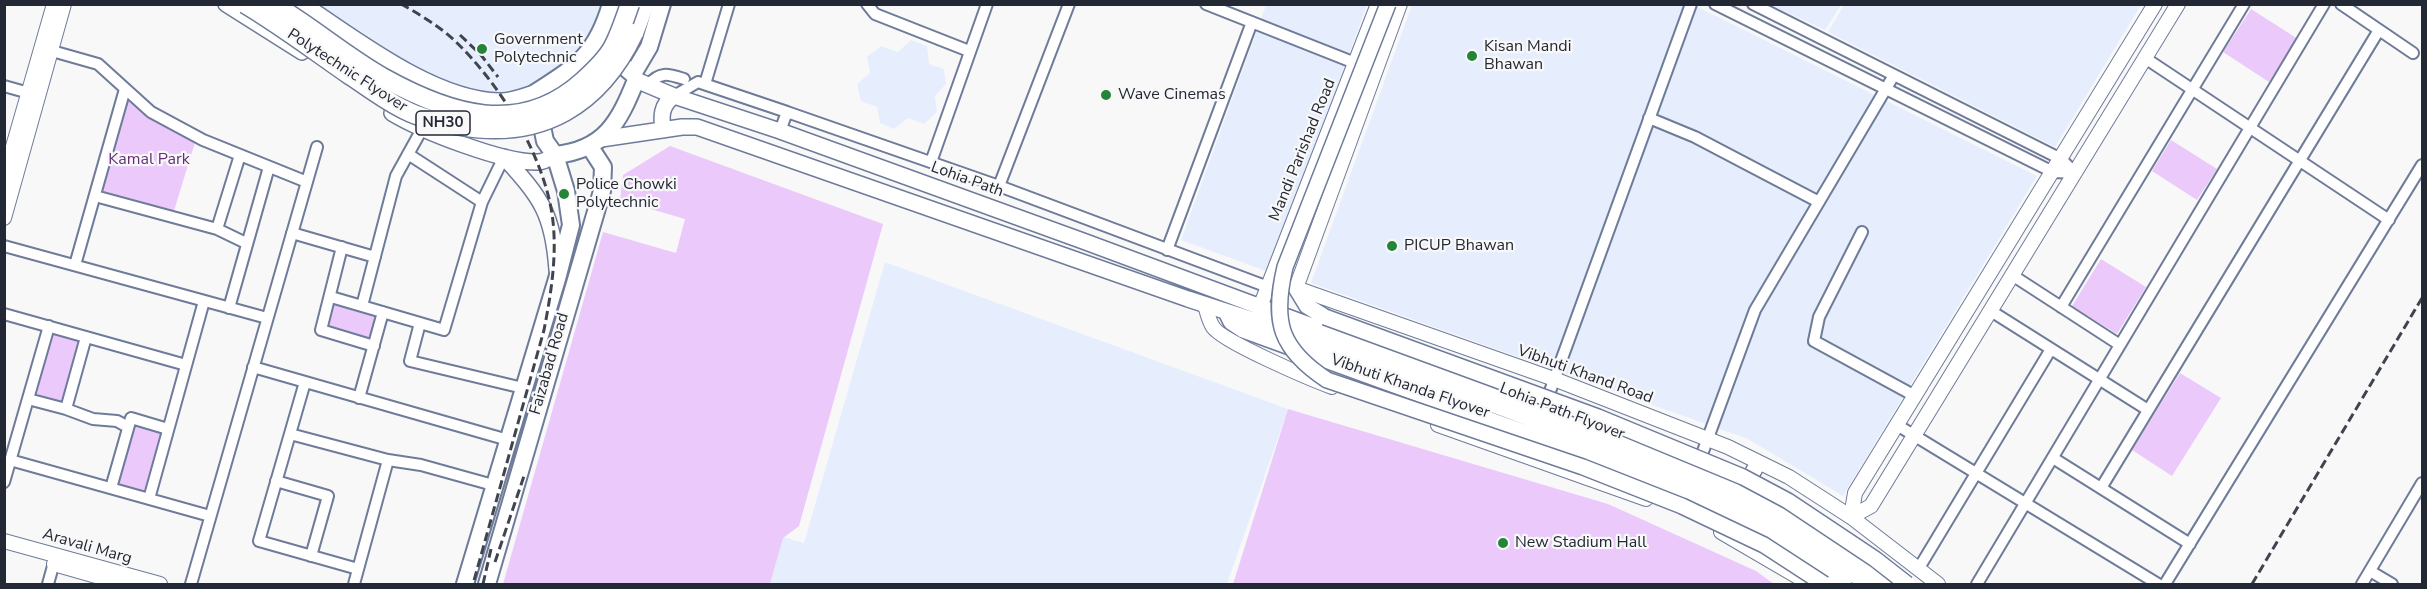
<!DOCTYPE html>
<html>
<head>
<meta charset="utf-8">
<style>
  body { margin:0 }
  #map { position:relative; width:2427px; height:589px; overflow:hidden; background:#f8f8f8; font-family:"Nunito Sans",sans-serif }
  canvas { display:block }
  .frame { position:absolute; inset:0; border:6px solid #232835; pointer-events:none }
</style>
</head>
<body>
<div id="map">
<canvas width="2427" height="589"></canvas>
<div class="frame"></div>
</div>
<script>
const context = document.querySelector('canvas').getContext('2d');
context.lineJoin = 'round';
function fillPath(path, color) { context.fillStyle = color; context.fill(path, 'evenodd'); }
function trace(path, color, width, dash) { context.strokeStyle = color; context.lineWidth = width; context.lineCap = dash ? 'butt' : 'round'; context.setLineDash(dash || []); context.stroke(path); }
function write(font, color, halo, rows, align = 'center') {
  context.font = font + ' "Nunito Sans",sans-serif'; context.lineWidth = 4.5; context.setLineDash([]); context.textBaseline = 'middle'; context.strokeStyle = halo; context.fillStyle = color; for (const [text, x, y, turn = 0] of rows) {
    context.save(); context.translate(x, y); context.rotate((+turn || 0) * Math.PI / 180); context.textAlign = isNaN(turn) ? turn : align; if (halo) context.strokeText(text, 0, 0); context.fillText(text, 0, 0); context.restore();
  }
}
fillPath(new Path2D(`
  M320,5H601L591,32L560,69L526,87L492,94L462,87L414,66Z
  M1266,5H1367L1269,272L1181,240Z
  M1412,5H1694L2037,176L1843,496L1748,439L1311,283Z
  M1771,5L1841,4V5L1825,30Z
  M1844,5V4L2141,5L2055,147L1828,32Z
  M911,40L927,46L929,64L944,69L946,84L935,96L937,112L924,124L908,118L894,129L880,123L877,107L861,101L857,84L870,73L867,57L881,46L898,52Z
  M885,262L1288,409L1227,584H770L783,537L804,543Z`), '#e6eefe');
fillPath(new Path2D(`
  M2251,9L2298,39L2269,82L2223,52Z
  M126,97L196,139L173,214L100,192Z
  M2171,140L2217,169L2197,200L2152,171Z
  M670,146L883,224L799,526L783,538L770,584H503L603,232L676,253L685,219L620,200L623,175Z
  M2101,259L2146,287L2117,334L2072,306Z
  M333,300L379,313L371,341L325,328Z
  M51,333L80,341L63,402L35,395Z
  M2180,373L2221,398L2172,476L2132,450Z
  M1288,409L1608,504L1756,571L1774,584H1233Z
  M134,424L162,432L144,494L116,486Z`), '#ecc9fb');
const minor = new Path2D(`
  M867,4L875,14L969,51
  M1206,4L1355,63
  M1715,4L2053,172L2075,173
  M1753,4L2061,159L2075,173
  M2341,4L2413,53
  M45,49L98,64L151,112L203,140L307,182
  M2145,58L2389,220
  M705,84L729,4
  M648,85C660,71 668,74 684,79
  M4,86L36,95
  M674,96L698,82L787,112
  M1649,118L1695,137L1819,202
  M780,131L787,112L999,186L1268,287
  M408,154L482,202
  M931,162L987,4
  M999,186L1069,4
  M95,196L217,229L240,155
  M217,229L246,243
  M1862,232L1819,317L1814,341L1915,396
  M292,233L375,257
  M4,246L267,318
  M342,247L321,330L374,346
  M1167,250L1252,22
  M75,265L125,89
  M2012,275L2120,345
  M331,297L444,330L482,202L504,157
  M362,306L396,176L422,129
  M2061,307L2244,4
  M229,308L269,167
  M1991,311L2148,410
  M4,314L186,365
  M420,323L410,361L523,388
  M253,367L508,440
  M305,382L259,541L358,569
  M359,398L383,312
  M28,399L66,409L86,337
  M1545,405L1691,4
  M66,409L93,419L117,421L128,427
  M1897,425L2158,584
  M290,434L388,460L421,465L493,485
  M2053,458L2190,544
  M10,460L210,516
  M1698,465L1755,310L1894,75
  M276,481L328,496L311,556
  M4,482L49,326
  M111,488L131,418L168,429
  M2101,488L2379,30
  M149,499L204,301
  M1919,568L2051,349
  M2370,571L2392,584
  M48,584L55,559
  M191,584L317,147
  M354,584L388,460
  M1977,584L2324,4
  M2165,584L2422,165
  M2362,584L2422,483`);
const tertiary = new Path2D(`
  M1400,4L1296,288L1554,379L1728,447L1789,477L1851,517L1938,584
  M4,178L54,4
  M4,218L64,4
  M1205,305C1207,312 1209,321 1213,327C1221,341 1313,380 1332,387
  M1260,307L1378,4
  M1438,425L1646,499
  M1851,517L1871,506L2178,4
  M1851,517L1855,493L2155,4
  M1721,532L1810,584
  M4,541L160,584
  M54,564L124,584`);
const secondary = new Path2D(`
  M226,4L302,52
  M303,4C356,39 434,100 499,101C510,102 524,96 535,93
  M636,80L674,96L780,131L1083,241L1705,472C1770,503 1830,541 1887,584
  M392,113C422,131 503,163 538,162C544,162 550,158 555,155
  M663,130C661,116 661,105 674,96
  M601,139L682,127H697L1188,299L1274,327L1502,408L1681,476L1778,523L1820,550L1867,584
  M504,157C541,198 553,213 557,270
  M1296,288L1307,306L1325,317
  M1226,312L1231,322L1243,330L1677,488L1766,531L1844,584
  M1743,490L1758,463`);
const primary = new Path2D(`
  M633,74L649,47L662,4
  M555,155C605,150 619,122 636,80L633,74L608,53
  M465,584L557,279L571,225L566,191L555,155L545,141L535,93C577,66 596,55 611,4
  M487,584L602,191L603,167L590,147`);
const trunk = new Path2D(`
  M634,33L645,4`);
trace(minor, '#6e7b99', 14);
trace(tertiary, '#6e7b99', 16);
trace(secondary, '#6e7b99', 18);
trace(primary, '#6e7b99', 20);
trace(trunk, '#6e7b99', 21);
trace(minor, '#fff', 10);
trace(tertiary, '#fff', 14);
trace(secondary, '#fff', 15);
trace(primary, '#fff', 16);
trace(trunk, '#fff', 18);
trace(new Path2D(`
  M401,4C419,14 439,26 454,40C497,81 537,144 550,203C559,244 552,289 544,330L473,584
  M460,35L481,55L498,77
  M495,562L525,473
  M483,584L491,549
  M2252,584L2422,298`), '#3f444f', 3, [9, 4.5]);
const secondaryBridge = new Path2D(`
  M1388,4L1285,267C1272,322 1280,349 1327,380L1583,467L1682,506L1764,545L1824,584
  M1325,317L1598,417L1743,477L1788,501L1875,559L1907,584`);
const trunkBridge = new Path2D(`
  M245,4C282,26 316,52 351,76C368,87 386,101 405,110C422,119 443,123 461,126C541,140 600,105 634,33
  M273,4C311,26 345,56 384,78C449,114 520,138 583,81C594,71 606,60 613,47C620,34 625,18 630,4`);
trace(secondaryBridge, '#6e7b99', 18, []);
trace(trunkBridge, '#6e7b99', 21, []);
trace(secondaryBridge, '#fff', 15);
trace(trunkBridge, '#fff', 18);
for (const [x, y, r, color] of [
  [482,49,6,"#258437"],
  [1472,56,6,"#258437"],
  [1106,95,6,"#258437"],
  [564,194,6,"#258437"],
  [1392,246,6,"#258437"],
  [1503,543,6,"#258437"]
]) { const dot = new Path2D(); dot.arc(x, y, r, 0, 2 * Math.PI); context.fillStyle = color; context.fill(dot); trace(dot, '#f8f8f8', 2); }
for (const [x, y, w] of [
  [443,123,54]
]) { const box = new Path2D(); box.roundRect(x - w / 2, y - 12, w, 24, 4.5); context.fillStyle = '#f8f8f8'; context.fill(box); trace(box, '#232835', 1.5); }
write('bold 15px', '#232835', null, [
  ["NH30",443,123]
]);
write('16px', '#232835', '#f8f8f8', [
  ["Government",494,40],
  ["Polytechnic",494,58],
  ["Kisan Mandi",1484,47],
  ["Bhawan",1484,65],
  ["Wave Cinemas",1118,95],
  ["Police Chowki",576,185],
  ["Polytechnic",576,203],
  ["PICUP Bhawan",1404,246],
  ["New Stadium Hall",1515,543]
], 'left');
write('16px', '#232835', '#f8f8f8', [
  ["Polytechnic Flyover",347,71,33],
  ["Mandi Parishad Road",1303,150,-68],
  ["Lohia Path",967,180,20],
  ["Faizabad Road",550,364,-74],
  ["Vibhuti Khand Road",1585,375,20],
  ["Vibhuti Khanda Flyover",1410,387,19],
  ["Lohia Path Flyover",1562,412,21],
  ["Aravali Marg",87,547,16]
]);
write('16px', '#642f79', '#f8f8f8', [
  ["Kamal Park",149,160]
]);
</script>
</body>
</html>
